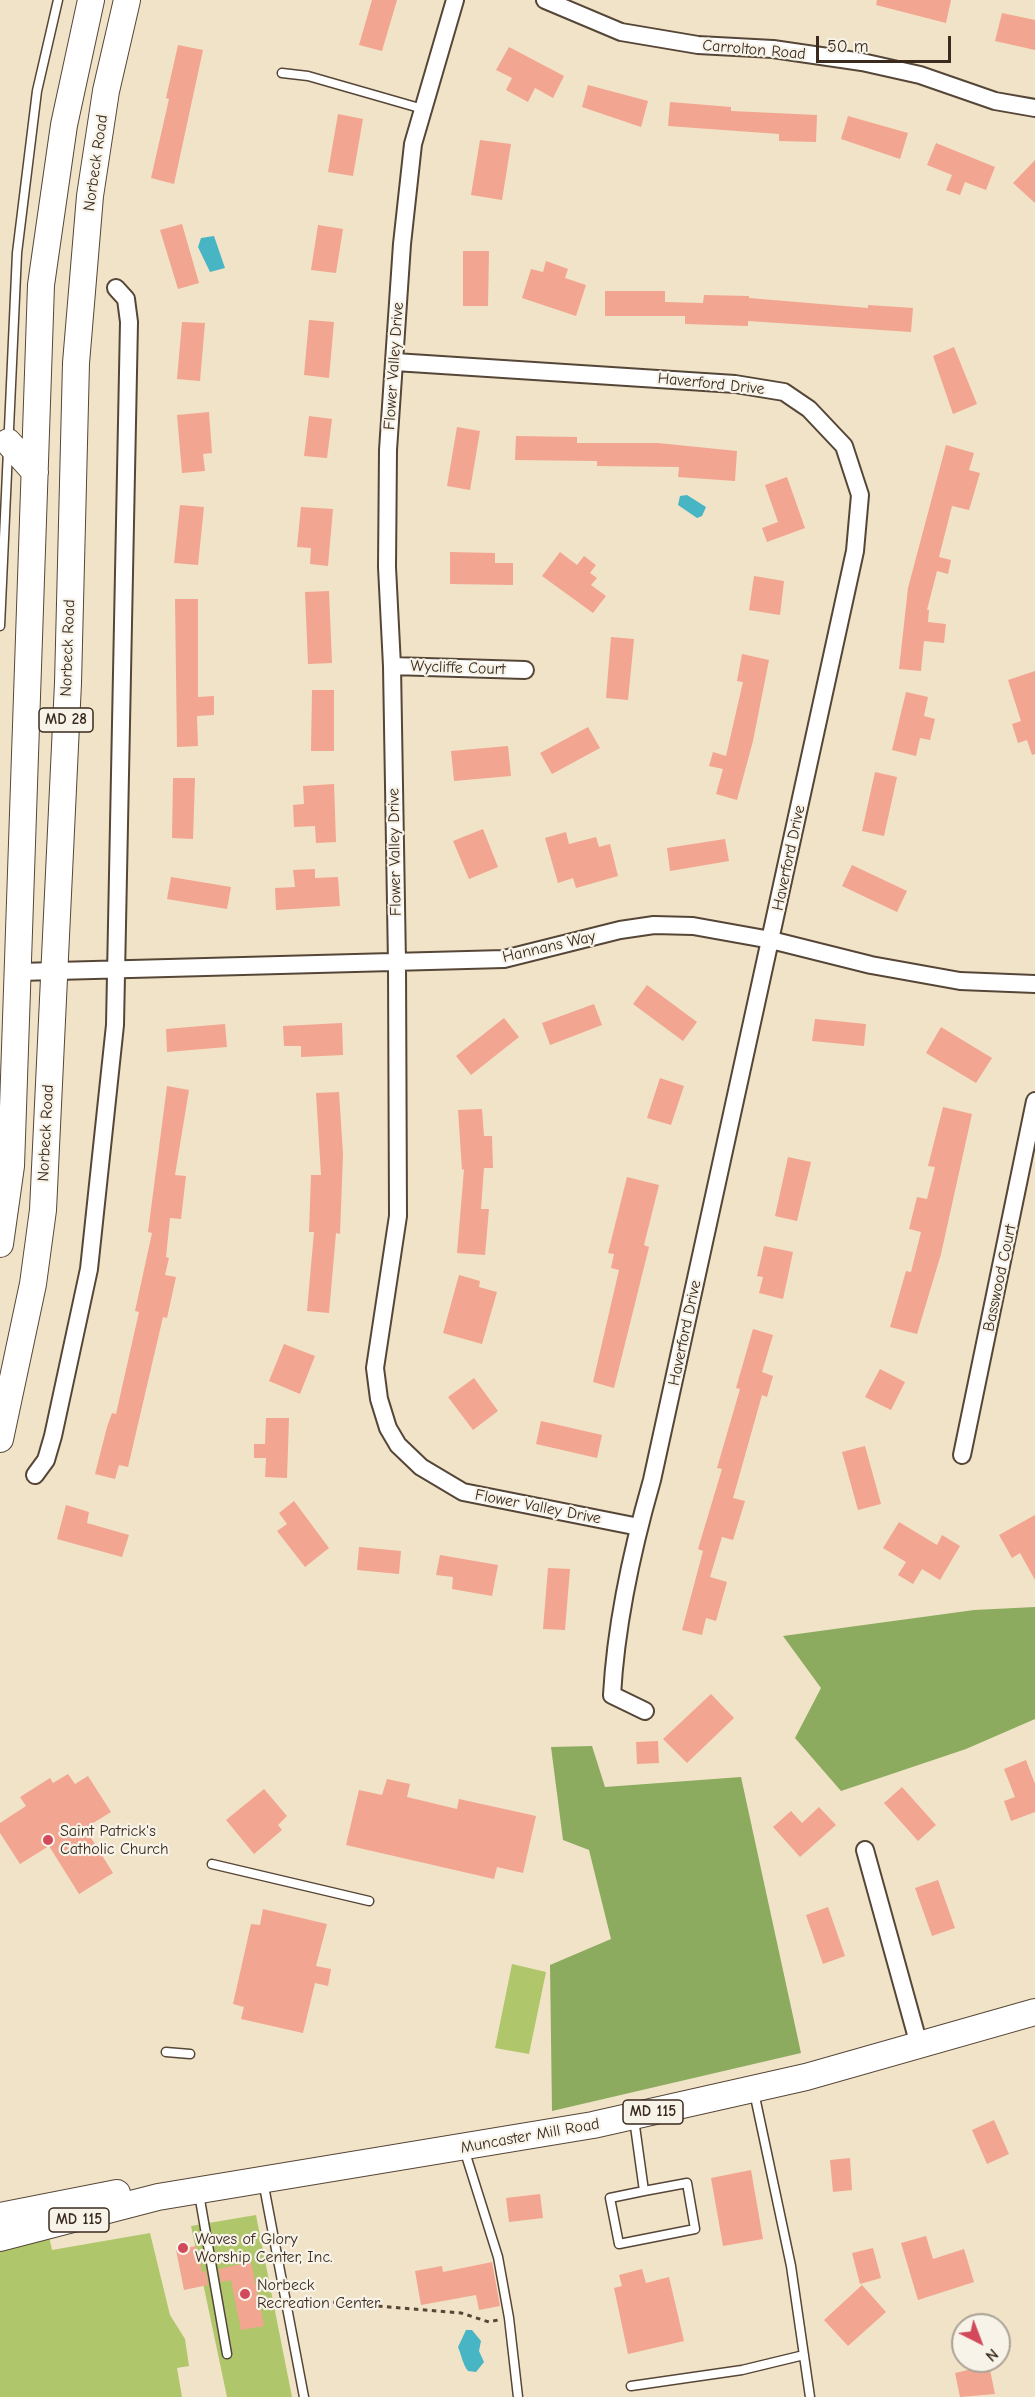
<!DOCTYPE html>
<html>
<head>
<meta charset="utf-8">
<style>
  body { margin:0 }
  #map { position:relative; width:1035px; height:2397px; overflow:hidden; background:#f1e3c7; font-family:"Comic Neue",sans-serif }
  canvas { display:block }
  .north { position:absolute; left:951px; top:2313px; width:60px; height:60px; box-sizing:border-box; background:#f7f3e8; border:2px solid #aca397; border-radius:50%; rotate:138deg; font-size:16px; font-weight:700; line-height:24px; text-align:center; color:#3b2a1e }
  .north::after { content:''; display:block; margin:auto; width:21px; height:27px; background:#d1495b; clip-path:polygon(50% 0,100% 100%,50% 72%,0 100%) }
  .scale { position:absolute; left:816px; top:36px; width:135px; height:27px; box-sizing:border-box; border:3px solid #3b2a1e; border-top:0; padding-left:8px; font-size:18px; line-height:21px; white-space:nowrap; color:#3b2a1e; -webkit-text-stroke:4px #f7f3e8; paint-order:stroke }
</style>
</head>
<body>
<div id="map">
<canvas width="1035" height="2397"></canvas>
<div class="north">N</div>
<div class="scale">50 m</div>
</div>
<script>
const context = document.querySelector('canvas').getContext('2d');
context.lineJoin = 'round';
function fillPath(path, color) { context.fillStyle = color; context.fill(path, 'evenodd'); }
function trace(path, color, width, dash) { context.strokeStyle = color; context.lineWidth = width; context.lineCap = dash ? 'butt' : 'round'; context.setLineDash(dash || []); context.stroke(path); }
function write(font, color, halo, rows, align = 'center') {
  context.font = font + ' "Comic Neue",sans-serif'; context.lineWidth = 4.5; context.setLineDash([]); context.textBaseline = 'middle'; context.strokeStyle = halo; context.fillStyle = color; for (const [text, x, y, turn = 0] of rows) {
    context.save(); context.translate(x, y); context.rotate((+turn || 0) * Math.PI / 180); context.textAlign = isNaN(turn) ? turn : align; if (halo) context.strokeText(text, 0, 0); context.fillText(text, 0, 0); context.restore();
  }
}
fillPath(new Path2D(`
  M512,1964L546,1972L529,2054L495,2048Z
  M256,2215L292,2397H227L191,2226Z
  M150,2233L170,2315L185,2339L189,2366L177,2368L182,2397H0V2250L49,2236L52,2250Z`), '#b0c66b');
fillPath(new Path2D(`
  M1035,1607V1719L966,1749L841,1791L795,1738L821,1688L783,1636L974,1610Z
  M592,1746L605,1787L741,1777L801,2053L552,2111L550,1965L611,1939L589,1850L563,1840L551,1747Z`), '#8cab5f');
fillPath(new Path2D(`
  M214,236L225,268L210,272L198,247L201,238Z
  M687,495L706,507L702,516L697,518L678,505L680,496Z
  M466,2330H472L481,2341L479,2351L484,2362L476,2372L468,2371C463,2365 461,2354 458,2347Z`), '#48b5c4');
fillPath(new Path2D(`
  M372,0H397L382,51L359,45Z
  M877,0H951L946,23L876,5Z
  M1002,13L1035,20V50L995,41Z
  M178,45L203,50L174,184L151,178L169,99L166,98Z
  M509,47L564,76L553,98L535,88L528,102L506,90L512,78L496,70Z
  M588,85L648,101L641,127L582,107Z
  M670,102L731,107V111L817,115L816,142L779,141V134L668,126Z
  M338,114L363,119L353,176L328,172Z
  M848,116L908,133L900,159L841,139Z
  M480,140L511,144L502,200L471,195Z
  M936,143L995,167L986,190L965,182L960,195L946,190L952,175L927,165Z
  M1035,160V203L1013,183Z
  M182,224L199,283L178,289L160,230Z
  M318,225L343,229L336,273L311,270Z
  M463,251H489L488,306H463Z
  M546,261L568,269L565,278L586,285L576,316L522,298L531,269L543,272Z
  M605,291H665V302L703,303L704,295L749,296V298L868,308V305L913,308L911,332L748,321V326L685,324V316H605Z
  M309,320L334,322L329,378L304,375Z
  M182,322L205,323L200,381L177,379Z
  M954,347L977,404L953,414L933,356Z
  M209,412L212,453L203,454L205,471L182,473L177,415Z
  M309,416L332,419L327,458L304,456Z
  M457,427L480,431L470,490L447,486Z
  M516,436L577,437V443H658L737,451L735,481L678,477L679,467L597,466V461L515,460Z
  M946,445L974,453L969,470L980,473L969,510L952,506L939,557L951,560L948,574L937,571L927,610H929L928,622L946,624L944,643L924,641L921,671L899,669L908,588Z
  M787,477L805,528L767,542L762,528L778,522L765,485Z
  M180,505L204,507L198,565L174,563Z
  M301,507L333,509L328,566L310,564L311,548L297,547Z
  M450,552L495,553V563H513V585L450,584Z
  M560,552L577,565L584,556L596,565L590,573L597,578L591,585L606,596L593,613L542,576Z
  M754,576L784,581L780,615L749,610Z
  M329,591L332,663L308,664L305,592Z
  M175,599H198V697L214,696V715L197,716L198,746L177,747Z
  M611,637L634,639L628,700L606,698Z
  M742,654L769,660L753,741L737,800L716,794L723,769L709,766L713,752L726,756L743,682L737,681Z
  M1035,671V754L1032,755L1027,740L1018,743L1012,724L1021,721L1008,680Z
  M312,690H334V751H311Z
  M906,692L928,697L924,716L935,719L930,740L920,738L916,756L892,750Z
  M588,727L600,748L552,774L540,753Z
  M508,746L511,776L454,781L451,751Z
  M875,772L897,777L884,836L862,831Z
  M173,778H195L193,839L172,838Z
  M334,784L336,842L316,843L315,826L294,827L293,805L304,804L303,786Z
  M483,829L498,867L469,879L453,841Z
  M566,832L569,844L596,837L599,847L610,844L618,876L576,888L573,878L558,883L545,838Z
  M725,839L729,861L670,871L667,848Z
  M852,865L907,891L897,912L842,886Z
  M315,869V878L338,877L340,906L276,910L275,888L295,887L293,870Z
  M171,877L231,887L227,909L167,899Z
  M647,985L697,1022L683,1041L633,1004Z
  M594,1004L602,1025L550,1045L542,1023Z
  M504,1018L519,1037L471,1075L456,1056Z
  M815,1019L866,1024L864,1046L812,1041Z
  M342,1023L343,1055L301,1057V1046H284L283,1026Z
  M225,1024L227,1047L167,1052L166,1029Z
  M941,1027L992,1058L976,1083L926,1053Z
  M660,1078L684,1086L671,1125L647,1118Z
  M167,1086L189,1090L175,1175L186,1176L181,1219L170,1218L166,1257L169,1258L165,1275L176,1277L167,1318L163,1317L128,1467L119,1465L115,1479L95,1474L107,1427L112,1413L116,1414L139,1312L135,1311L152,1233L148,1232Z
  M339,1092L343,1154L340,1234L336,1233L329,1313L307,1311L314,1232H309L311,1175H321L316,1093Z
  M943,1107L972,1114L941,1254L917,1334L890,1327L906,1271L911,1272L921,1232L909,1229L917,1197L927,1199L935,1167L928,1166Z
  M482,1109L484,1136H492L493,1168H484L481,1209H489L485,1255L457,1253L464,1169L462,1170L458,1110Z
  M788,1157L811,1162L797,1221L775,1216Z
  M627,1177L659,1185L644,1245L649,1247L614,1388L593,1382L619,1270L611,1268L614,1254L608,1253Z
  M764,1246L793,1252L783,1299L759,1293L763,1277L757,1276Z
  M459,1275L480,1281L479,1287L497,1292L482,1344L443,1333Z
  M753,1329L773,1335L762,1372L773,1376L767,1397L762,1395L733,1498L745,1501L733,1540L722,1537L710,1577L727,1582L716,1621L706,1618L702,1635L682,1630L703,1551L698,1549L722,1469L717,1468L740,1389L736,1388Z
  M284,1344L315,1356L300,1394L269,1381Z
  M880,1369L905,1382L891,1410L865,1397Z
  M474,1378L498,1411L473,1430L448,1397Z
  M266,1418H289L287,1478L265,1477L266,1458H254V1444H265Z
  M541,1421L602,1435L597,1458L536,1444Z
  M865,1446L881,1504L858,1510L842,1452Z
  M294,1501L329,1548L305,1567L277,1531L287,1524L279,1513Z
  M66,1505L89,1512L87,1523L129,1535L122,1557L57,1539Z
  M1035,1515V1580L1020,1553L1012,1558L999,1535Z
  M899,1522L937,1545L942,1535L960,1546L940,1580L922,1569L913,1584L898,1575L906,1562L883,1548Z
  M359,1547L401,1551L399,1574L357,1570Z
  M440,1555L498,1565L492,1596L452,1589L453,1577L436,1575Z
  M548,1568L570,1569L565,1630L543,1629Z
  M711,1694L734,1718L687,1763L663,1739Z
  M658,1741L659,1763L637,1764L636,1742Z
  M1026,1760L1035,1784V1812L1011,1821L1004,1801L1015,1797L1004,1769Z
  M68,1774L75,1784L88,1776L111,1812L85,1828L113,1873L79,1894L49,1846L20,1864L0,1833V1823L26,1806L20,1797L50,1778L53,1783Z
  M387,1779L410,1784L407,1797L457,1809L459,1799L536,1816L523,1873L497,1867L494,1879L346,1845L359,1790L382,1795Z
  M902,1787L936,1825L918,1841L884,1803Z
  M264,1789L287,1816L278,1825L282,1830L254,1854L226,1820Z
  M819,1807L836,1825L800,1857L773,1827L791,1811L802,1823Z
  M938,1880L955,1928L932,1936L915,1888Z
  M828,1907L845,1956L823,1964L806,1915Z
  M263,1909L327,1924L316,1966L331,1969L328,1986L315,1983L303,2033L241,2019L244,2007L233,2004L251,1924L260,1925Z
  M994,2120L1009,2154L987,2164L972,2130Z
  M850,2158L852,2190L833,2192L830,2160Z
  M751,2170L763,2239L723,2246L711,2178Z
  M540,2194L543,2218L509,2222L506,2198Z
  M926,2236L933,2259L964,2249L974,2282L918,2300L901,2243Z
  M196,2246L202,2272L206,2271L208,2285L184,2290L176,2250Z
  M873,2248L881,2278L860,2284L852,2253Z
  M251,2262L264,2326L241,2330L231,2280L221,2282L219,2269Z
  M492,2262L500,2306L479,2310L476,2295L421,2305L415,2271L442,2266L443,2272Z
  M642,2269L646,2283L669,2277L684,2341L628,2354L614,2288L622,2286L619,2275Z
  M862,2285L886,2312L848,2346L824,2320Z
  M989,2365L995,2394L960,2397L955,2373Z`), '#f2a591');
const lane = new Path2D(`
  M282,73L308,76L423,109
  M0,626L17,253L37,91L58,0
  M212,1864L369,1901
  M166,2052L190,2054
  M754,2092L791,2266L810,2397
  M634,2119L644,2191L610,2198L619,2244L695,2229L687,2183L644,2191
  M464,2149L498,2257L509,2318L518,2397
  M263,2181L304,2397
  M199,2194L227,2354
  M631,2386L742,2370L804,2355`);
const street = new Path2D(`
  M455,0L413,144L402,244L388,450L387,567L392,666L397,964L398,1216L375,1368L379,1399L388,1428L398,1445L421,1467L463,1492L639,1527
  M545,0L621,32L698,45L773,49L862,62L920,75L995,101L1035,108
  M395,362L735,384L784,392L809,409L844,446L860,495L855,551L652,1480C632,1550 616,1623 612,1695L645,1711
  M392,666L525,670
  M19,972L504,959L620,930L654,925L693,926L771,940L871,965L960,981L1035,984
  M962,1455L1035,1101
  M35,1475L46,1460L53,1436L89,1269L115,1025L129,322L126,299L116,288
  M865,1850L919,2045`);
const primary = new Path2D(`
  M8,442L35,472
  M0,1244L11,1166L41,285L64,125L91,0
  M0,1439L33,1284L43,1210L68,683L76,363L90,196L106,91L127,0
  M0,2216L117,2193
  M0,2238L158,2197L593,2125L806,2077L1035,2012`);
trace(lane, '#564637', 11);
trace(street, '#564637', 20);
trace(primary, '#564637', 28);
trace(new Path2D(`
  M325,2299L330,2302L461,2313L489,2322L498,2320`), '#564637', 3, [4.5, 4.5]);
trace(lane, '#fff', 8);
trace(street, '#fff', 16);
trace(primary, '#fff', 26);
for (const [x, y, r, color] of [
  [48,1840,6,"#d1495b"],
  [183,2248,6,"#d1495b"],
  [245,2294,6,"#d1495b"]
]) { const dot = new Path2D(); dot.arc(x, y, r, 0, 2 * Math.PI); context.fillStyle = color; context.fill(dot); trace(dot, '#f7f3e8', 2); }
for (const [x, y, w] of [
  [66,720,54],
  [653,2112,60],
  [79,2220,60]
]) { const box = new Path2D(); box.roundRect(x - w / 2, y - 12, w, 24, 4.5); context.fillStyle = '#f7f3e8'; context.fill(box); trace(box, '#3b2a1e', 1.5); }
write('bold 15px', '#3b2a1e', null, [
  ["MD 28",66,720],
  ["MD 115",653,2112],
  ["MD 115",79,2220]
]);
write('16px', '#3b2a1e', '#f7f3e8', [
  ["Carrolton Road",754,50,5],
  ["Norbeck Road",96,163,-82],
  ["Flower Valley Drive",394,366,-86],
  ["Haverford Drive",711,384,6],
  ["Norbeck Road",68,648,-88],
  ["Wycliffe Court",458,668,2],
  ["Flower Valley Drive",395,852,-91],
  ["Haverford Drive",789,858,-78],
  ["Hannans Way",549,947,-13],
  ["Norbeck Road",46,1133,-87],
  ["Basswood Court",1000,1278,-78],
  ["Haverford Drive",685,1333,-78],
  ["Flower Valley Drive",538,1507,11],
  ["Muncaster Mill Road",530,2136,-10]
]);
write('16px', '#3b2a1e', '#f7f3e8', [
  ["Saint Patrick's",60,1831],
  ["Catholic Church",60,1849],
  ["Waves of Glory",195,2239],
  ["Worship Center, Inc.",195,2257],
  ["Norbeck",257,2285],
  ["Recreation Center",257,2303]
], 'left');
</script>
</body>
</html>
